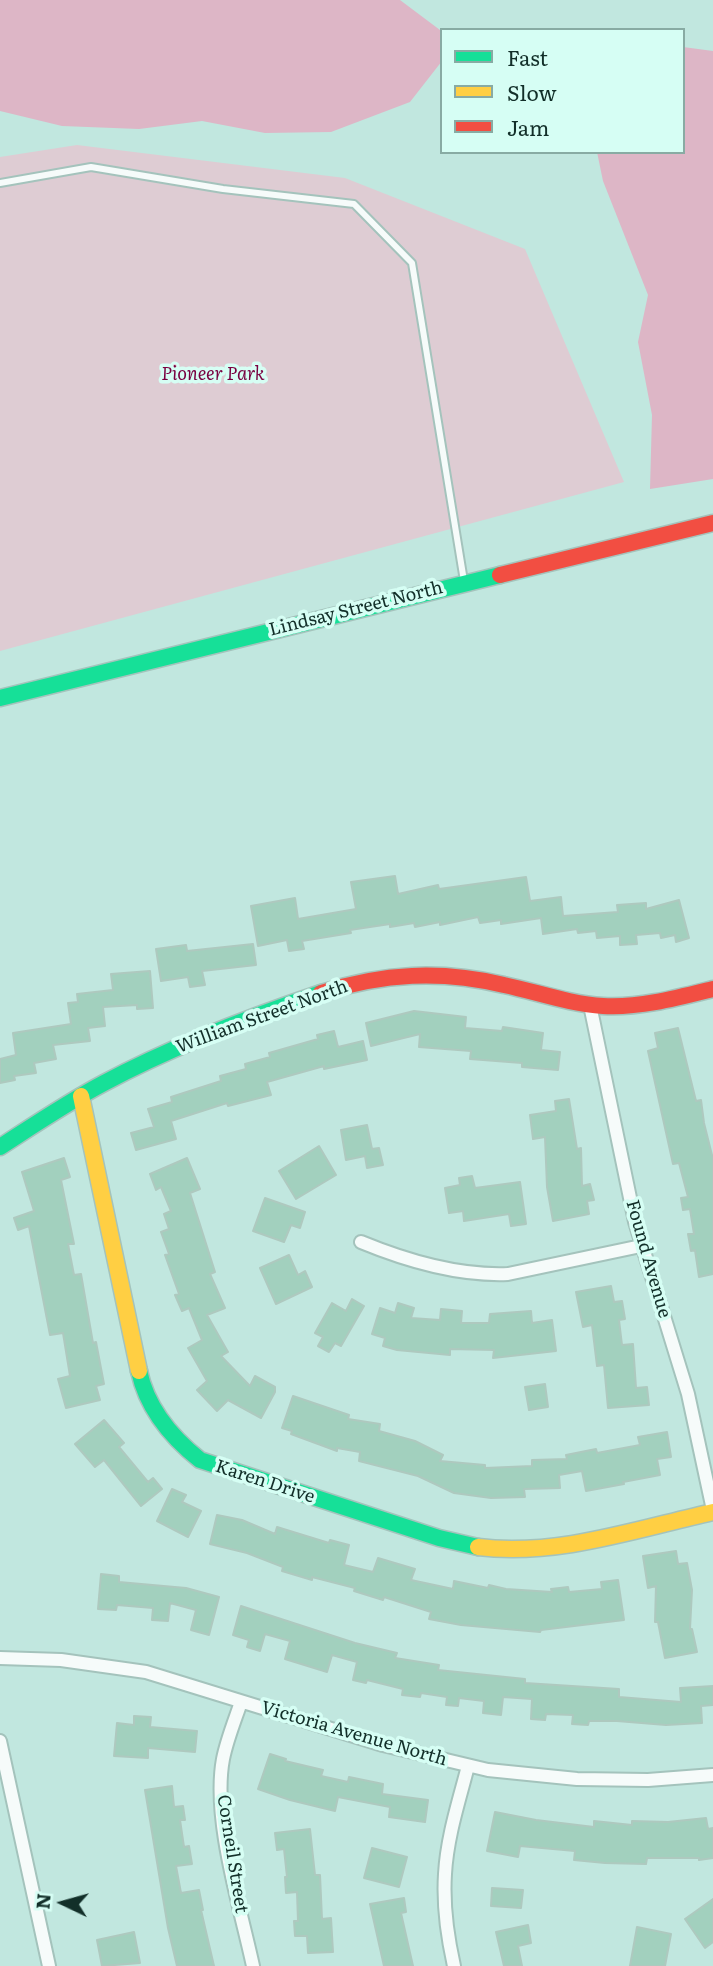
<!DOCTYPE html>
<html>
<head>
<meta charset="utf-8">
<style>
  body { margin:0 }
  #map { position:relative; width:713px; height:1966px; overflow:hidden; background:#c1e7df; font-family:Literata,serif }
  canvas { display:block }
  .legend { position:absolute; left:440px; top:28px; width:245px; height:126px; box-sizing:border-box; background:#d6fef4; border:2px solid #88aba3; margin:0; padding:9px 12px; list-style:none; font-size:21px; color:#122f29 }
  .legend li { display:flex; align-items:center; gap:14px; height:35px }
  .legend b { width:35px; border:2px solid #88aba3 }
  .north { position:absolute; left:28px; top:1868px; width:70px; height:70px; -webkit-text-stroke:5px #d6fef4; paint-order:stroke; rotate:275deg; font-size:19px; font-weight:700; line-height:28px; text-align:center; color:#122f29 }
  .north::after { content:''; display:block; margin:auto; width:24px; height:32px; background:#122f29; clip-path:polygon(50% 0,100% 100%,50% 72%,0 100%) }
</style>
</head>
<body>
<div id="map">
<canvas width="713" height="1966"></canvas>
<ul class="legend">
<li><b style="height:9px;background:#16e098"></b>Fast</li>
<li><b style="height:9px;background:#ffcf43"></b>Slow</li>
<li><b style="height:9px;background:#f24e42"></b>Jam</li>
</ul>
<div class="north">N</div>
</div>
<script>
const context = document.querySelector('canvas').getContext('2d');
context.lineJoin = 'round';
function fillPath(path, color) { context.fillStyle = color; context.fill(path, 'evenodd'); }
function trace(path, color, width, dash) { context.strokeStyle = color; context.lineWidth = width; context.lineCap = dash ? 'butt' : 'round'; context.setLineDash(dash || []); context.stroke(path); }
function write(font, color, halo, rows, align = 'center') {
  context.font = font + ' Literata,serif'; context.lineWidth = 7; context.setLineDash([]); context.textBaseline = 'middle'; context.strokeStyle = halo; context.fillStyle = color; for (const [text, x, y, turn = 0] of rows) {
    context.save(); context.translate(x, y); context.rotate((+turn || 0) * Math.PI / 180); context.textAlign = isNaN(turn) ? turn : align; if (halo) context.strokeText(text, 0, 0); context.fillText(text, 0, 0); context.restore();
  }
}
fillPath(new Path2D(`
  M77,145L345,178L525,249L624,482L0,651V157Z`), '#deccd3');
fillPath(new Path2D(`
  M0,0H400L440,30L442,61L410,102L331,132L265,133L202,121L139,129L62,126L0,111Z
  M683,47L713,51V479L650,489L652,415L638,342L648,295L603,181L597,152H683Z`), '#ddb6c6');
const building = new Path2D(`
  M395,876L398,894L438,885L439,889L526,877L530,901L561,897L563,916L618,912L617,905L646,903V909L679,900L689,938L676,942L675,935L661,938L660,933L636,935L637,944L620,945V936L597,938L596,931L578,933L577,929L543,934L541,918L501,924V920L480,923L478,917L440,925V922L415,927L414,923L390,927V924L350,930L351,933L302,941L304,949L289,951L287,940L258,946L251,906L295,898L298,919L356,909L351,882Z
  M253,944L256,965L202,971L205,985L190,987L188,977L161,981L156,949L186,945L187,951Z
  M150,971L153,1008L137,1009V1005L103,1007L105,1026L88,1028L90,1041L53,1045L56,1059L34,1063L36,1073L14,1076L15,1080L0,1083V1059L16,1055L13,1033L71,1024L68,1003L78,1002L77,994L113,990L111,974Z
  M414,1011L466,1017L465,1028L502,1031L503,1027L543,1033L541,1050L560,1052L558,1070L522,1067V1063L470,1059L471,1051L419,1047L420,1034L371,1046L366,1023Z
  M678,1028L696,1101L701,1100L704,1123L713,1159V1274L699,1277L695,1250L691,1251L688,1234H694L690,1209L683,1210L681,1198L688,1197L679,1163L673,1164L648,1051L658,1048L655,1033Z
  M334,1031L338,1047L363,1041L367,1060L324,1069V1066L267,1082L271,1095L228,1106L227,1103L171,1121L176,1139L136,1150L131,1133L154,1127L148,1109L172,1102L171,1097L221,1081L220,1076L246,1069L245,1064L270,1057L269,1053L318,1039L317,1035Z
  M569,1099L577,1149L581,1148L582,1186L590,1184L594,1200L587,1201L589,1214L553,1221L547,1187L545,1137L533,1139L530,1115L556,1111L555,1101Z
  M367,1125L372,1149L379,1148L383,1165L367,1168L365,1156L346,1160L341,1130Z
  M319,1146L336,1175L296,1199L279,1171Z
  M64,1158L70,1177L61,1180L74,1244H68L74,1275L81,1274L93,1343L96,1342L104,1384L96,1386L100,1400L66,1408L58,1379L70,1376L63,1333L50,1335L29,1226L18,1230L14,1218L34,1211L22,1172Z
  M187,1158L200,1189L190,1193L215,1272L210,1274L225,1308L207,1315L228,1352L221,1356L250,1386L255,1376L275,1387V1392L261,1418L228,1400L217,1411L197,1390L207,1381L188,1348L202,1340L189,1308L182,1311L175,1295L179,1294L165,1255L169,1254L161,1232L169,1229L164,1214L171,1211L161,1187L156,1190L150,1174Z
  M472,1176L475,1188L520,1182L526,1224L511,1226L509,1214L464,1221L463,1211L449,1213L445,1188L460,1185L459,1178Z
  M265,1198L305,1212L300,1228L291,1225L284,1242L253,1231Z
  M289,1255L298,1275L305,1271L312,1287L276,1304L260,1268Z
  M611,1286L614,1302L622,1301L625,1319L619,1320L622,1345L633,1344L636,1388L647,1387L649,1405L608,1408L604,1365L597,1366L592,1325L583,1327L576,1292Z
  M352,1299L364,1306L341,1346L335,1343L329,1352L318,1346L323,1337L315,1333L332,1303L346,1311Z
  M398,1303L414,1308L411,1318L440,1320L441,1309L462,1311L461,1323H489L490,1314L531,1311L532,1323L552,1320L556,1351L493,1358L494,1350L450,1349V1355L397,1350L383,1346L385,1338L372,1334L380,1308L395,1313Z
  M545,1384L548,1407L529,1410L525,1387Z
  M293,1396L349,1415L348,1419L380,1424L379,1431L415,1441L443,1455L440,1461L485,1465V1468L532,1466V1460L567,1459L566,1455L596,1449L597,1453L640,1445L638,1437L667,1432L671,1457L657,1459L660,1475L623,1482L624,1484L586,1491L582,1471L559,1475L560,1488L524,1489L525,1497L491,1498L454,1493L418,1476L359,1461L360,1452L337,1448V1451L291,1434L292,1431L282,1428Z
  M104,1420L124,1443L119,1447L148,1482L153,1478L162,1489L141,1506L104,1460L95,1467L75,1444Z
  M172,1489L186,1495L182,1502L201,1511L188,1537L157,1521Z
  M217,1515L242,1520L275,1534L277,1527L329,1543L330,1540L349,1545L344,1565L373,1572L378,1558L415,1569L411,1580L453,1589L454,1581L488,1588L489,1585L506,1589L552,1592L551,1589L568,1587L569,1592L602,1589L601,1582L618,1580L624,1620L541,1630L540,1632L461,1625L429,1619L431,1612L384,1597L383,1600L354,1591L355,1588L312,1577V1580L282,1571L283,1567L247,1553L210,1544Z
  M676,1551L678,1564L687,1563L692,1590L690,1629H692L697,1652L665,1658L658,1622H655L656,1586L648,1588L643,1556Z
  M101,1574L119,1576V1582L186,1588L219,1597L209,1635L191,1630L196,1610L170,1603L168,1621L152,1620L153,1608L117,1605L116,1610L98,1609Z
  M241,1606L355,1643L397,1653L395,1658L439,1665L438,1670L525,1679V1683L619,1689V1697L681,1702L680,1688L713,1686V1705L701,1706L702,1723L666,1725L617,1721H589L588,1725L572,1724L573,1715L546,1714L545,1720L531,1719L532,1699L503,1697L501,1715L483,1713L484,1701L459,1698L458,1706L446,1705L447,1697L421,1693L420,1697L402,1695L403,1689L367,1680L366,1683L353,1680L357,1662L332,1655L327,1672L285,1659L290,1641L265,1634L260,1651L247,1647L249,1640L233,1635Z
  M134,1716L151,1717L150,1727L197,1731L195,1752L148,1748V1758L114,1756L117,1723L134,1725Z
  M270,1754L286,1759L285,1761L323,1770L321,1776L348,1782L349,1777L383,1784L382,1794L428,1800L425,1822L389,1817L390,1807L338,1797L335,1811L290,1800L258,1789Z
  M172,1786L174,1807L183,1806L185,1820H180L184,1847L189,1846L192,1864L176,1866L181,1893L199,1890L203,1910H201L214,1966H177L168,1928L145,1790Z
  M495,1812L536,1820L594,1827V1821L632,1825V1821L668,1822L706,1818L708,1829L713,1828V1858L699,1860V1858H647L646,1864L605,1863L574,1860L575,1851L520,1846L518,1857L487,1851Z
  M310,1829L315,1875H320L322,1919L331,1918L333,1952L308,1953L307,1936H295L294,1921H298L297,1892L286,1893L285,1877H287L284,1849L277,1850L275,1833Z
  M372,1848L407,1857L399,1887L364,1878Z
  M492,1888L523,1890L521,1908L491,1906Z
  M404,1898L406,1912L401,1913L413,1966H384L370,1904Z
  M713,1899V1942L705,1948L685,1919Z
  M528,1925L531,1943L518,1946L522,1966H504L496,1932Z
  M637,1927L671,1934L665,1966H630Z
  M134,1932L140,1963L102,1966L97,1940Z`);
fillPath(building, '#a2d0be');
trace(building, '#aec9bf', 2);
const lane = new Path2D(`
  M0,183L91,167L223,189L354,204L412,263L464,581`);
const street = new Path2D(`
  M590,1005L635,1222L688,1394L713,1510
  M361,1242C407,1261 458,1276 508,1274L641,1246
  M0,1658L61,1660L146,1672L383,1745L488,1770L577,1779L648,1780L713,1775
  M241,1702C235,1720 227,1739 223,1759C212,1818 240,1906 253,1966
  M0,1741L49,1966
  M454,1966C447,1935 443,1905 445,1874C447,1837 459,1801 468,1766`);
const fast = new Path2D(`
  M0,698L500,575
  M0,1147C34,1125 68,1102 104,1083C173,1046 247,1018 321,993
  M139,1371C147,1408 171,1437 200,1460L439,1538L478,1547`);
const slow = new Path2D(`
  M81,1096L139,1371
  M478,1547C556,1557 637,1529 713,1512`);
const jam = new Path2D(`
  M500,575L713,523
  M321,993C383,973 441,970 504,985C537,992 570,1004 603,1006C640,1008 677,998 713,989`);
trace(lane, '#a4c3bc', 10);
trace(street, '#a4c3bc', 16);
trace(fast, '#a4c3bc', 19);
trace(slow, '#a4c3bc', 19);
trace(jam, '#a4c3bc', 19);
trace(lane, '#f6fbfa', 6);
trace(street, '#f6fbfa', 12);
trace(fast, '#16e098', 16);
trace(slow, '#ffcf43', 16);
trace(jam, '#f24e42', 16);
write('italic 18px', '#790040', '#d6fef4', [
  ["Pioneer Park",213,375]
]);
write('18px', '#122f29', '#d6fef4', [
  ["Lindsay Street North",356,609,-14],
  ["William Street North",262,1017,-20],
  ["Found Avenue",648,1259,74],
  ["Karen Drive",265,1482,18],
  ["Victoria Avenue North",354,1734,16],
  ["Corneil Street",232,1854,81]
]);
</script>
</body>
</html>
